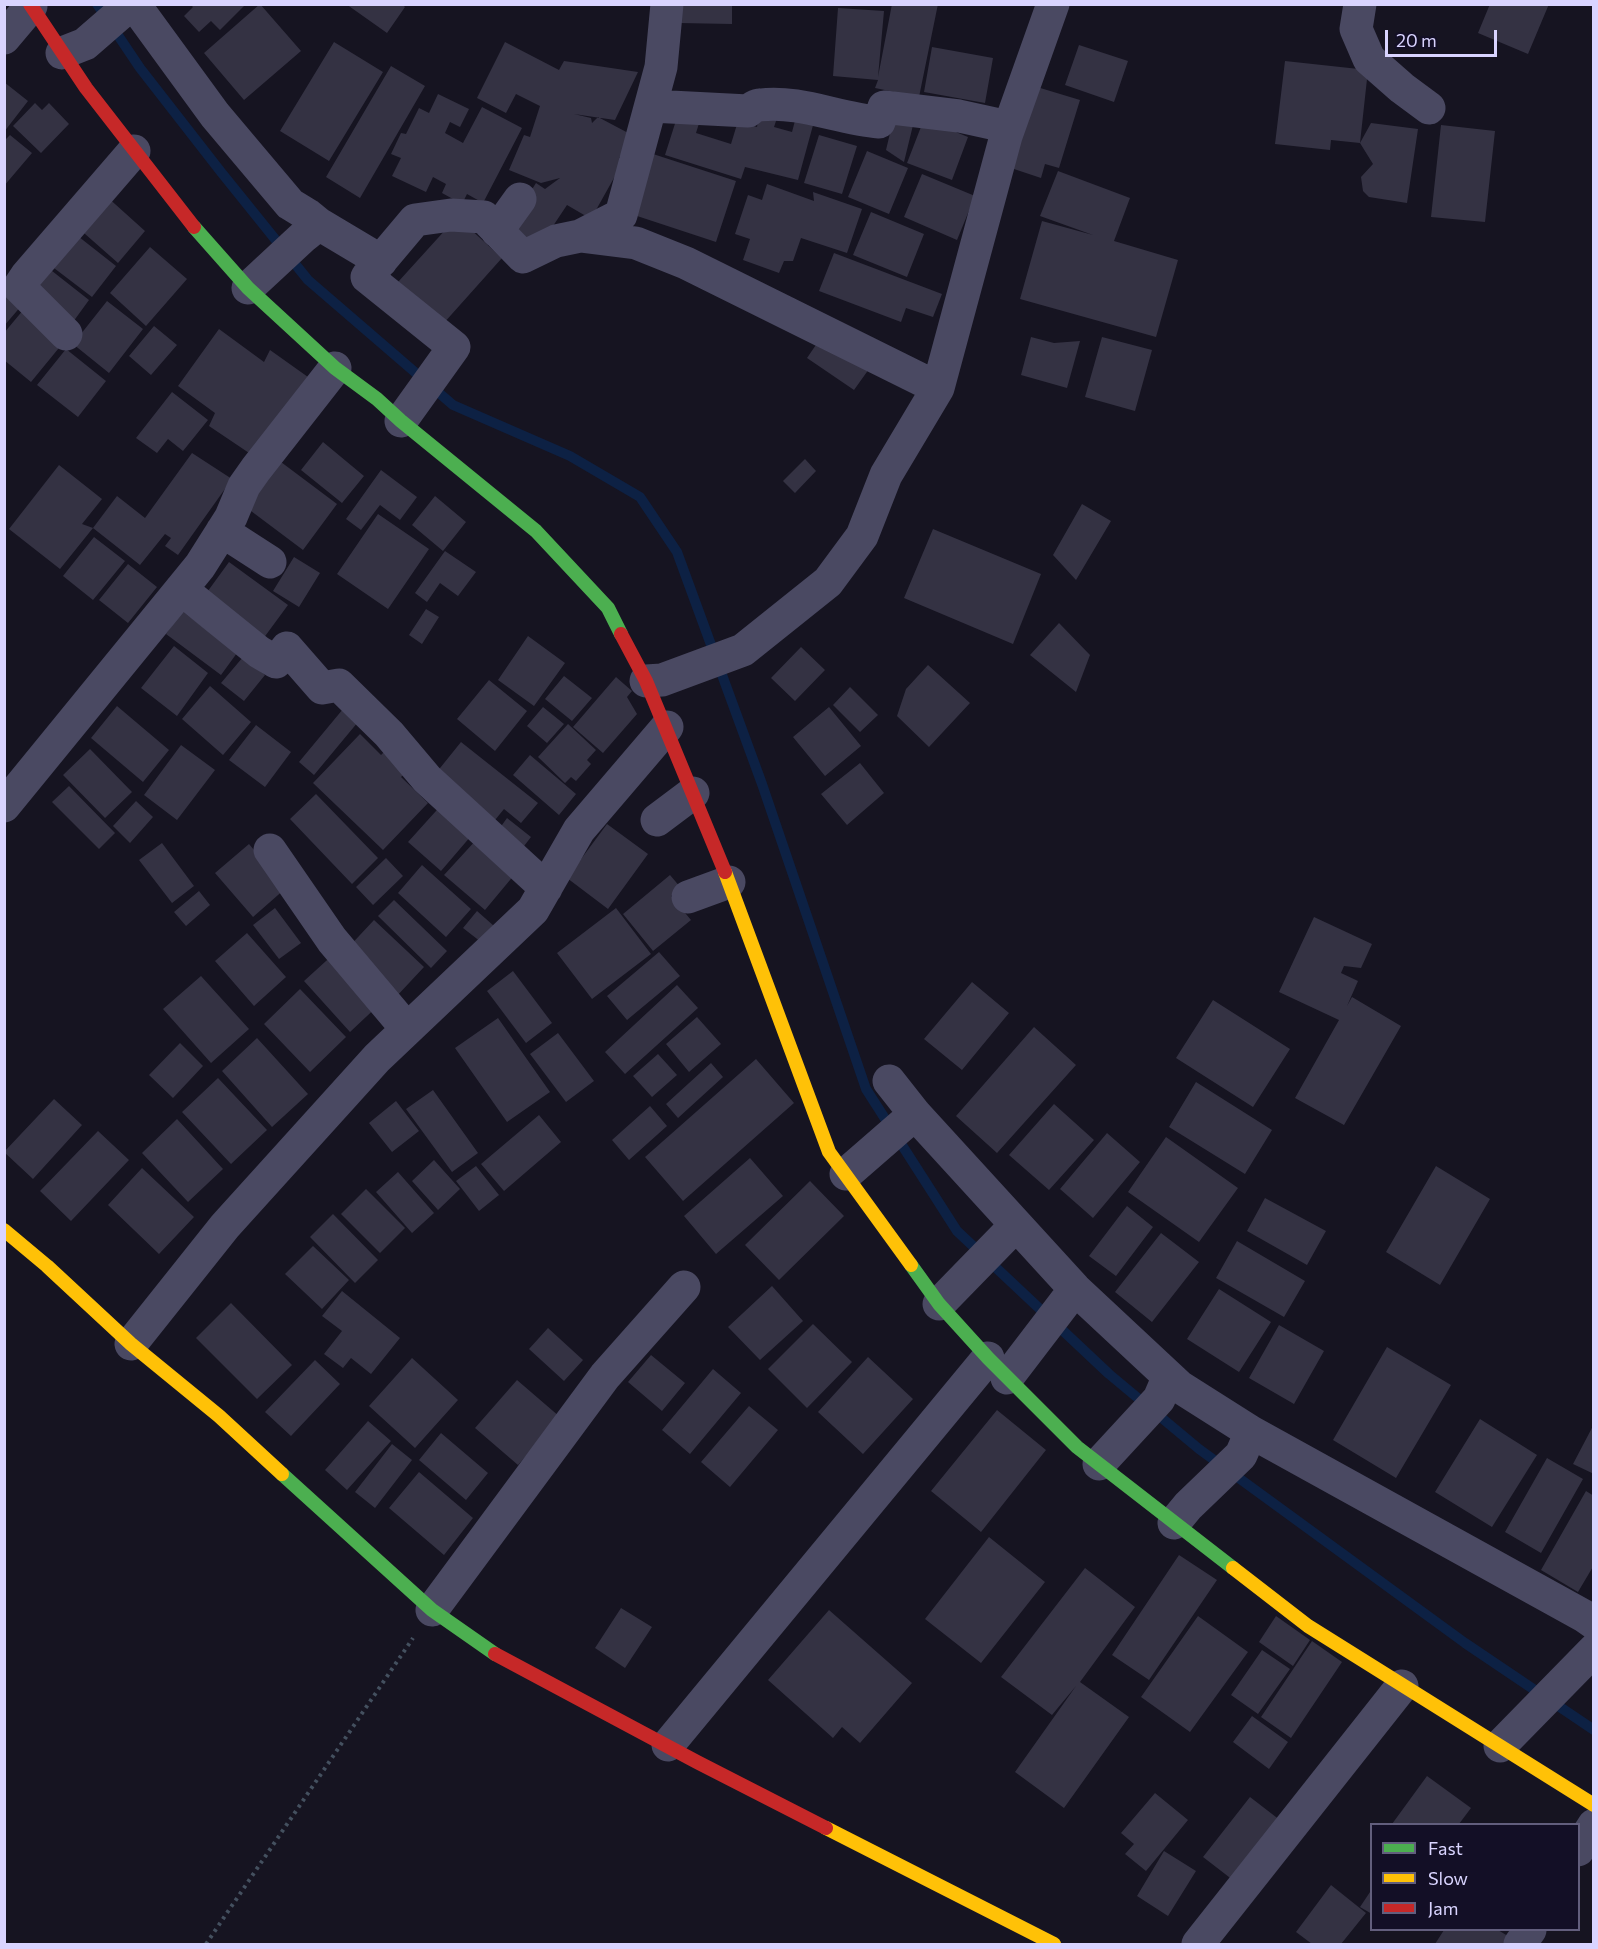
<!DOCTYPE html>
<html>
<head>
<meta charset="utf-8">
<style>
  body { margin:0 }
  #map { position:relative; width:1598px; height:1949px; overflow:hidden; background:#161421; font-family:Commissioner,sans-serif }
  canvas { display:block }
  .frame { position:absolute; inset:0; border:6px solid #d9d4ff; pointer-events:none }
  .legend { position:absolute; left:1370px; top:1823px; width:210px; height:108px; box-sizing:border-box; background:#130f26; border:2px solid #625e7d; margin:0; padding:8px 10px; list-style:none; font-size:18px; color:#d9d4ff }
  .legend li { display:flex; align-items:center; gap:12px; height:30px }
  .legend b { width:30px; border:2px solid #625e7d }
  .scale { position:absolute; left:1385px; top:30px; width:112px; height:27px; box-sizing:border-box; border:3px solid #d9d4ff; border-top:0; padding-left:8px; font-size:18px; line-height:21px; white-space:nowrap; color:#d9d4ff; -webkit-text-stroke:4px #130f26; paint-order:stroke }
</style>
</head>
<body>
<div id="map">
<canvas width="1598" height="1949"></canvas>
<div class="frame"></div>
<ul class="legend">
<li><b style="height:8px;background:#4caf50"></b>Fast</li>
<li><b style="height:8px;background:#ffc107"></b>Slow</li>
<li><b style="height:8px;background:#c62828"></b>Jam</li>
</ul>
<div class="scale">20 m</div>
</div>
<script>
const context = document.querySelector('canvas').getContext('2d');
context.lineJoin = 'round';
function trace(path, color, width, dash) { context.strokeStyle = color; context.lineWidth = width; context.lineCap = dash ? 'butt' : 'round'; context.setLineDash(dash || []); context.stroke(path); }
function fillPath(path, color) { context.fillStyle = color; context.fill(path, 'evenodd'); }
trace(new Path2D(`
  M97,4L140,68L221,172L308,280L453,405L570,456L640,497L677,552L762,784L866,1089L957,1231L1109,1374L1199,1449L1465,1643L1594,1730`), '#0d2144', 10);
fillPath(new Path2D(`
  M190,4H246L220,30L211,21L199,32L184,16L193,7Z
  M260,4L301,51L244,100L204,53Z
  M346,4H402L405,7L387,33Z
  M679,4H732V24L679,23Z
  M892,4H938L919,97L875,88L878,80L833,76L838,8L884,11L878,77Z
  M1490,4H1549L1528,54L1478,33Z
  M334,42L383,72L329,161L280,131Z
  M505,42L559,70L564,61L638,72L615,120L594,117L574,114L591,118L592,123L598,117L632,135L619,158L624,160L591,219L567,205L547,235L532,245L512,233V221L536,183L545,189L560,178L541,183L509,170L524,135L530,137L540,106L516,94L506,113L477,98Z
  M1079,45L1128,61L1114,102L1065,85Z
  M932,47L993,58L985,103L924,92Z
  M1285,61L1368,70L1360,143L1331,140L1330,150L1275,144Z
  M391,66L425,86L360,198L326,177Z
  M4,82L28,101L4,132Z
  M1037,87L1080,100L1059,168L1045,164L1041,178L1011,168Z
  M438,94L469,109L460,127L450,122L445,133L463,143L482,107L522,128L483,203L467,194L462,204L442,193L446,184L433,177L426,192L392,176L401,158L391,154L401,133L406,134L419,108L429,113Z
  M35,103L42,110L49,103L69,124L41,153L13,126Z
  M760,107L779,112L774,127L792,132L797,113L815,118L798,180L745,167L741,179L665,155L679,111L701,117L696,133L731,144L738,121L757,127Z
  M895,112L915,117L904,162L886,150Z
  M924,119L968,137L952,180L907,163Z
  M1371,123L1418,129L1407,203L1369,197L1363,191L1361,177L1373,164L1360,143Z
  M1441,125L1495,131L1485,222L1431,217Z
  M10,135L32,153L4,186V141Z
  M819,135L857,146L842,194L804,183Z
  M867,151L908,168L889,214L848,197Z
  M650,153L736,181L716,242L631,214Z
  M1058,171L1130,198L1114,241L1178,260L1156,337L1020,299L1042,221L1093,235L1040,216Z
  M922,174L975,196L957,240L904,217Z
  M767,184L814,201L813,192L862,209L847,253L801,238L793,261H784L779,273L743,260L750,239L735,234L748,195L762,200Z
  M105,195L145,231L118,263L76,226Z
  M871,212L924,234L907,277L853,255Z
  M457,217L502,258L443,324L398,282Z
  M74,233L116,266L92,297L50,265Z
  M150,247L187,279L146,326L110,293Z
  M834,253L942,294L933,317L906,308L901,322L819,291Z
  M47,267L89,300L73,322L30,289Z
  M4,289L22,305L4,326Z
  M107,301L143,329L109,373L73,344Z
  M24,309L63,343L31,382L4,360V333Z
  M154,326L177,345L151,375L129,356Z
  M219,329L264,362L270,350L308,377L255,457L209,426L215,413L178,386Z
  M822,336L869,369L854,390L807,358Z
  M1031,337L1054,343L1080,341L1067,388L1021,375Z
  M1102,337L1152,350L1135,411L1085,397Z
  M66,349L106,381L78,417L37,385Z
  M172,392L208,420L183,451L168,439L157,453L136,438Z
  M323,442L364,476L342,503L301,470Z
  M192,453L232,479L178,555L165,546L171,538L165,534L140,565L93,528L117,496L145,518Z
  M273,456L337,504L303,550L239,502Z
  M805,459L816,471L795,493L783,481Z
  M59,465L102,499L82,524L93,528L60,569L9,529Z
  M381,470L417,497L400,520L380,505L361,530L346,519Z
  M435,496L466,522L443,551L412,525Z
  M1082,504L1111,521L1076,580L1053,555Z
  M378,514L429,549L388,609L337,574Z
  M933,529L1041,574L1013,644L904,598Z
  M94,537L125,561L93,600L63,576Z
  M445,551L476,572L458,596L440,583L427,602L415,593Z
  M294,557L320,573L299,607L273,591Z
  M229,562L288,605L263,639L205,595Z
  M128,564L157,587L128,623L99,600Z
  M426,609L439,617L422,644L409,635Z
  M182,611L237,653L221,675L166,634Z
  M1059,623L1090,655L1076,692L1030,655Z
  M528,636L565,663L534,706L498,680Z
  M174,646L208,673L177,716L141,688Z
  M801,647L825,670L795,701L771,678Z
  M243,657L265,675L244,701L221,683Z
  M928,665L970,703L929,747L897,716L906,689Z
  M564,676L592,698L572,721L545,699Z
  M616,677L632,691L627,697L637,714L603,753L573,727Z
  M489,680L527,711L495,751L457,719Z
  M210,686L251,722L223,755L182,719Z
  M850,687L878,715L860,732L833,705Z
  M117,706L169,750L143,782L91,738Z
  M543,707L564,724L547,743L527,726Z
  M829,707L861,746L825,776L793,737Z
  M343,709L358,722L314,775L299,762Z
  M568,724L596,750L587,760L591,764L576,781L571,777L565,783L538,757Z
  M256,725L291,752L265,787L229,760Z
  M360,734L381,755L390,746L411,767L401,777L428,803L383,850L313,783Z
  M461,742L538,803L521,823L504,809L491,825L432,778Z
  M181,745L215,770L177,820L144,795Z
  M90,749L132,792L105,818L63,775Z
  M530,755L576,794L559,815L513,775Z
  M860,763L884,793L847,825L821,794Z
  M69,786L115,833L99,849L52,802Z
  M316,794L378,858L352,884L290,819Z
  M136,801L153,817L130,843L113,826Z
  M445,801L477,829L441,871L408,842Z
  M507,818L531,837L521,850L497,832Z
  M607,824L648,854L608,909L567,878Z
  M477,839L515,874L485,910L444,875Z
  M162,843L194,886L172,903L139,860Z
  M249,844L286,888L253,917L215,873Z
  M386,858L403,876L373,905L356,887Z
  M422,865L471,909L446,937L398,893Z
  M670,875L681,888L671,896L691,920L653,951L623,914Z
  M199,891L210,905L186,926L174,912Z
  M394,900L447,951L431,968L378,916Z
  M275,908L301,943L279,959L253,925Z
  M616,908L651,954L592,999L557,953Z
  M477,911L494,926L481,942L463,928Z
  M1314,917L1372,944L1361,968L1344,966L1341,973L1358,981L1347,1006L1352,997L1401,1026L1344,1125L1295,1098L1339,1020L1279,992Z
  M374,920L424,967L395,998L345,951Z
  M247,933L286,977L254,1006L215,961Z
  M337,951L383,1001L350,1032L304,981Z
  M659,952L680,976L627,1020L607,996Z
  M513,971L552,1023L526,1043L487,991Z
  M201,976L249,1029L211,1063L163,1009Z
  M972,982L1009,1013L962,1070L924,1039Z
  M677,985L698,1008L625,1074L605,1052Z
  M300,989L346,1037L310,1072L264,1024Z
  M1213,1000L1290,1049L1253,1107L1176,1058Z
  M697,1017L721,1044L689,1072L666,1044Z
  M498,1018L550,1092L507,1122L455,1048Z
  M1034,1027L1076,1065L997,1153L956,1116Z
  M558,1033L594,1081L566,1102L530,1054Z
  M257,1038L308,1094L272,1127L222,1071Z
  M180,1043L203,1066L173,1098L149,1075Z
  M658,1054L677,1075L652,1097L633,1076Z
  M756,1059L794,1103L683,1201L645,1157Z
  M711,1063L723,1077L678,1118L666,1104Z
  M218,1078L267,1130L231,1164L182,1112Z
  M1196,1082L1272,1130L1245,1174L1169,1127Z
  M433,1090L478,1153L452,1172L406,1109Z
  M54,1099L82,1125L33,1179L4,1152Z
  M396,1101L419,1131L392,1152L369,1123Z
  M1054,1104L1094,1140L1049,1190L1009,1155Z
  M650,1106L667,1126L629,1160L612,1140Z
  M539,1115L561,1142L504,1191L481,1164Z
  M177,1119L223,1169L188,1202L142,1153Z
  M98,1131L129,1160L71,1221L40,1191Z
  M1107,1133L1140,1162L1093,1218L1060,1189Z
  M1166,1137L1238,1188L1199,1242L1128,1192Z
  M750,1158L783,1196L716,1254L684,1216Z
  M434,1160L460,1189L438,1210L412,1181Z
  M476,1166L499,1195L479,1211L456,1181Z
  M1436,1166L1490,1199L1440,1285L1386,1252Z
  M142,1168L194,1217L159,1254L108,1205Z
  M398,1172L434,1213L412,1233L376,1192Z
  M810,1181L844,1216L779,1280L745,1245Z
  M366,1189L405,1228L380,1253L341,1214Z
  M1265,1198L1326,1231L1307,1265L1247,1231Z
  M1127,1206L1153,1227L1116,1276L1089,1256Z
  M333,1214L378,1260L355,1283L310,1237Z
  M1161,1233L1199,1262L1152,1322L1115,1292Z
  M1237,1241L1305,1281L1284,1317L1216,1278Z
  M313,1246L349,1280L322,1309L285,1274Z
  M772,1286L803,1321L760,1360L728,1327Z
  M1219,1289L1271,1322L1239,1372L1187,1339Z
  M342,1291L400,1338L371,1374L351,1358L343,1368L324,1354L342,1331L322,1316Z
  M231,1303L292,1365L257,1399L196,1338Z
  M813,1324L852,1362L807,1408L768,1369Z
  M1279,1325L1324,1351L1294,1404L1249,1378Z
  M548,1328L583,1360L564,1381L529,1349Z
  M1387,1347L1451,1385L1396,1478L1333,1440Z
  M651,1355L685,1383L662,1411L628,1382Z
  M868,1357L913,1399L863,1454L818,1412Z
  M412,1358L458,1400L415,1448L369,1406Z
  M315,1360L340,1384L291,1436L265,1412Z
  M713,1369L741,1393L690,1454L662,1430Z
  M517,1380L560,1417L518,1465L475,1428Z
  M749,1406L778,1430L730,1487L701,1462Z
  M997,1410L1046,1450L981,1532L931,1491Z
  M1480,1419L1537,1455L1492,1527L1435,1492Z
  M368,1421L391,1441L347,1490L325,1470Z
  M1594,1424V1474L1573,1464Z
  M441,1433L488,1473L466,1500L419,1460Z
  M392,1444L412,1460L375,1508L355,1492Z
  M1547,1458L1583,1479L1541,1553L1505,1532Z
  M419,1472L473,1518L444,1555L389,1508Z
  M1586,1491L1594,1496V1565L1578,1592L1541,1570Z
  M989,1537L1045,1582L981,1663L925,1619Z
  M1179,1555L1217,1580L1149,1680L1112,1655Z
  M1085,1568L1135,1607L1080,1682L1129,1717L1064,1808L1015,1772L1076,1686L1052,1715L1001,1677Z
  M621,1608L652,1627L625,1668L595,1648Z
  M829,1610L912,1683L860,1743L842,1727L833,1738L768,1680Z
  M1198,1616L1248,1652L1190,1732L1141,1697Z
  M1276,1616L1310,1640L1293,1666L1259,1642Z
  M1312,1641L1342,1662L1291,1738L1261,1717Z
  M1262,1650L1290,1669L1258,1714L1231,1695Z
  M1252,1716L1288,1742L1269,1769L1233,1742Z
  M1427,1776L1471,1808L1459,1824H1392Z
  M1155,1793L1188,1820L1146,1871L1125,1854L1134,1844L1121,1833Z
  M1250,1797L1298,1834L1251,1894L1203,1857Z
  M1164,1851L1196,1871L1168,1916L1137,1896Z
  M1331,1885L1366,1913L1341,1944H1312L1296,1932Z
  M1372,1889V1914L1360,1907Z
  M1444,1930H1498L1516,1941L1514,1944H1435Z`), '#343243');
trace(new Path2D(`
  M206,1944L413,1638`), '#44505f', 4, [3, 4.5]);
trace(new Path2D(`
  M134,4L215,115L290,204L308,215L319,224L381,261
  M1360,4L1356,29L1369,59L1402,88L1429,108
  M4,38L31,6
  M62,53L85,44L131,4
  M651,106L748,111C752,108 756,105 760,105C800,100 839,119 879,122L884,107L959,116L1009,127
  M497,231L520,199
  M580,236L621,215L661,67L667,4
  M248,288L304,236L319,224
  M66,334L19,287L27,275L134,151
  M401,421L454,347L367,277L415,220L451,215L484,217L523,257L556,241L580,236L636,243L686,263L938,388
  M222,531L270,562
  M181,589L259,652L276,662L287,648L322,688L339,685L389,734L427,779L546,888
  M646,681L662,680L743,650L828,582L862,536L886,475L938,388L1006,136L1053,4
  M4,806L200,566L231,517L244,486L256,469L335,368
  M657,820L693,793
  M270,850L332,940L407,1029
  M688,897L729,882
  M889,1081L915,1114L1075,1289L1180,1387L1251,1432L1584,1616L1594,1623
  M846,1174L915,1114
  M939,1304L1016,1225
  M131,1344L225,1226L377,1058L533,910L579,830L667,727
  M1007,1378L1075,1289
  M1099,1464L1159,1399L1168,1378
  M1174,1523L1188,1506L1241,1455L1251,1432
  M432,1610L605,1376L684,1287
  M668,1745L988,1358
  M1500,1746L1594,1650
  M1578,1850L1594,1825
  M1198,1944L1402,1686
  M1520,1944L1530,1930`), '#4a4962', 33);
trace(new Path2D(`
  M194,227L248,288L335,368L377,399L401,421L536,531L608,608L621,634
  M911,1265L939,1304L988,1358L1077,1447L1233,1568
  M282,1474L432,1610L495,1654`), '#4caf50', 14);
trace(new Path2D(`
  M725,872L829,1152L911,1265
  M4,1230L47,1266L131,1344L219,1416L282,1474
  M1233,1568L1308,1626L1594,1805
  M826,1828L1054,1944`), '#ffc107', 14);
trace(new Path2D(`
  M30,4L86,88L194,227
  M621,634L646,681L725,872
  M495,1654L697,1762L826,1828`), '#c62828', 14);
</script>
</body>
</html>
